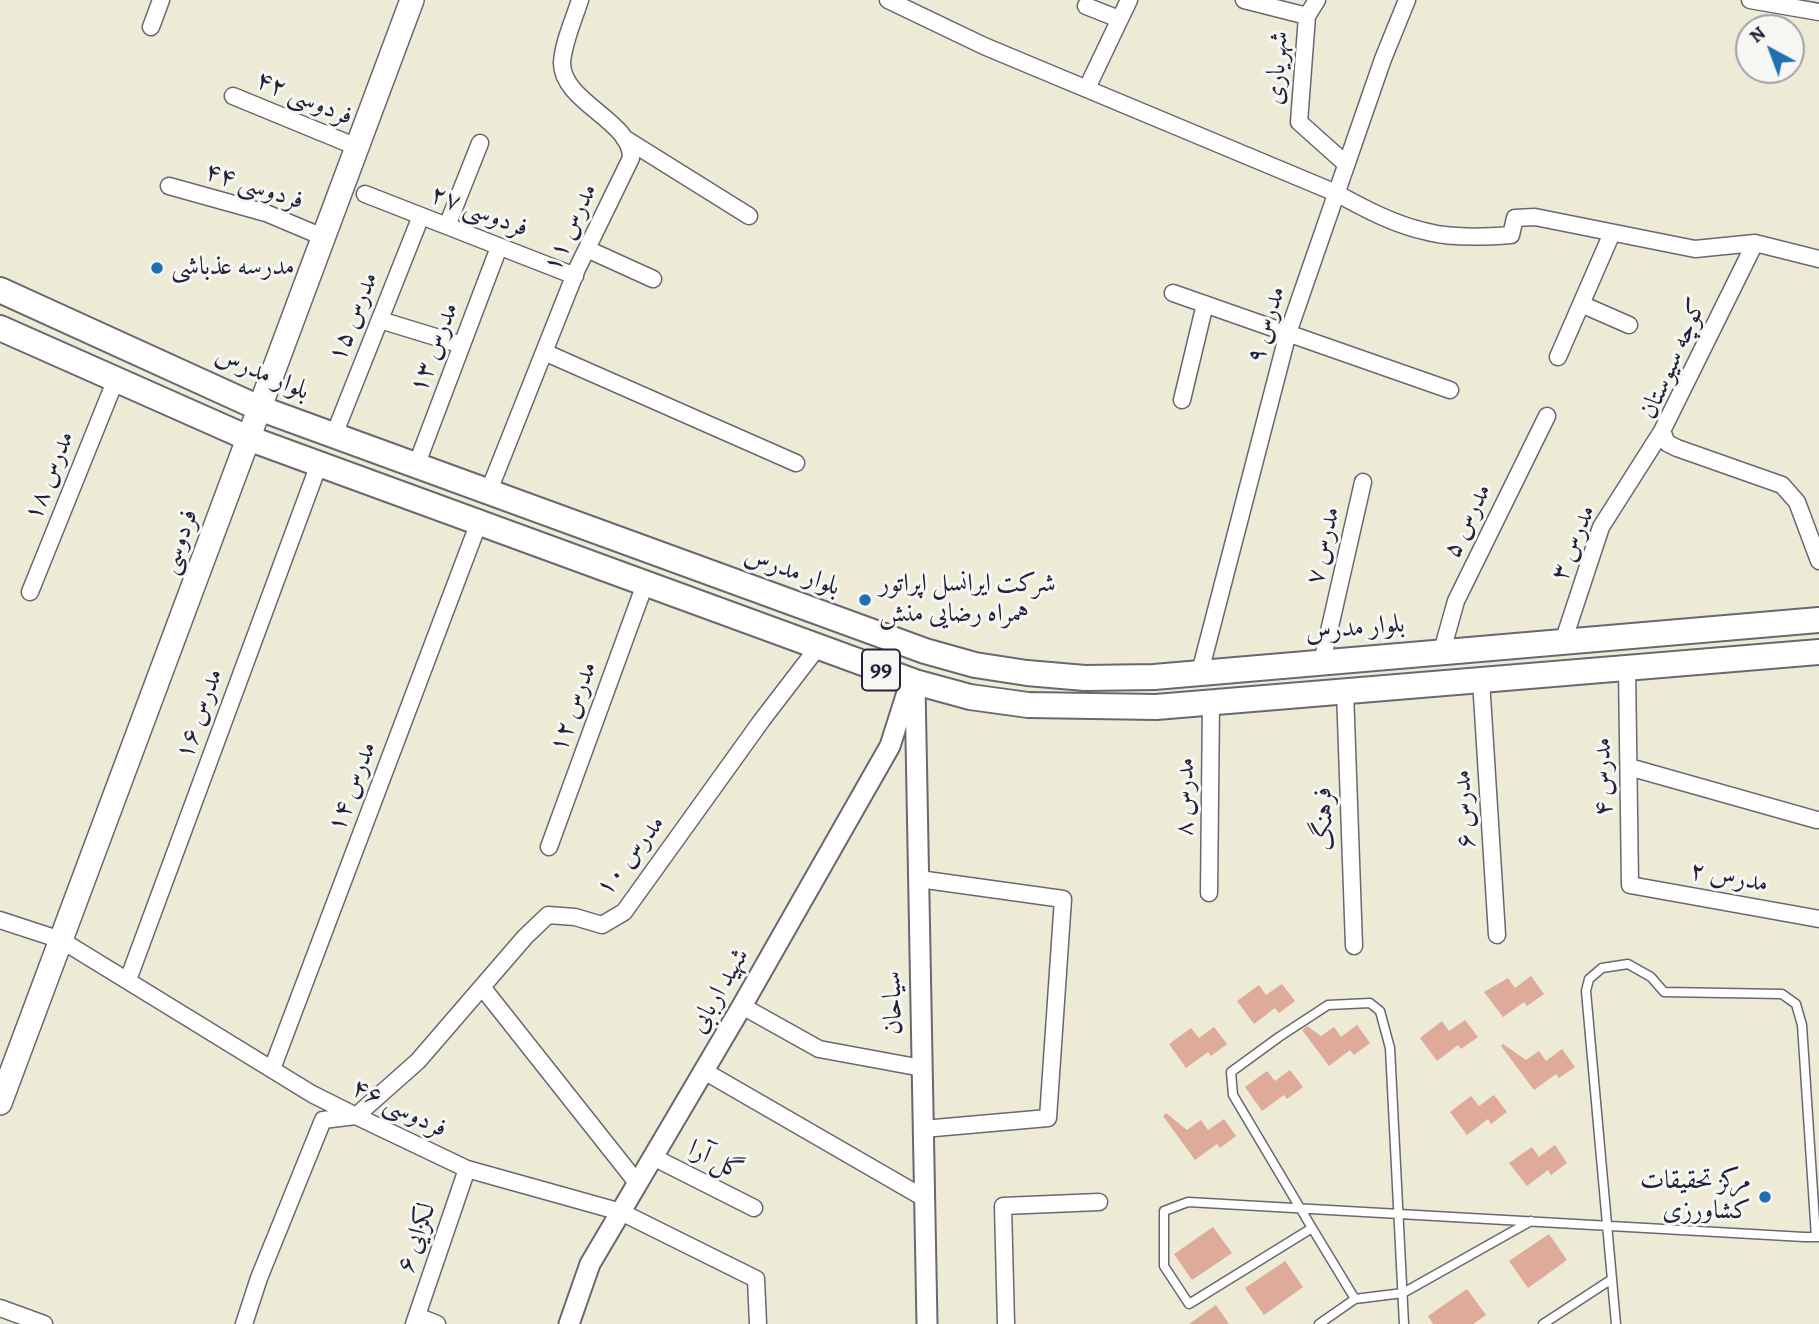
<!DOCTYPE html>
<html>
<head>
<meta charset="utf-8">
<style>
  body { margin:0 }
  #map { position:relative; width:1819px; height:1324px; overflow:hidden; background:#edead6; font-family:Alegreya,serif }
  canvas { display:block }
  .north { position:absolute; left:1735px; top:14px; width:70px; height:70px; box-sizing:border-box; background:#f6f6f2; border:2px solid #a1a1a9; border-radius:50%; rotate:319deg; font-size:19px; font-weight:700; line-height:28px; text-align:center; color:#22223b }
  .north::after { content:''; display:block; margin:auto; width:24px; height:32px; background:#1f6fb2; clip-path:polygon(50% 0,100% 100%,50% 72%,0 100%) }
</style>
</head>
<body>
<div id="map">
<canvas width="1819" height="1324"></canvas>
<div class="north">N</div>
</div>
<script>
const context = document.querySelector('canvas').getContext('2d');
context.lineJoin = 'round';
function fillPath(path, color) { context.fillStyle = color; context.fill(path, 'evenodd'); }
function trace(path, color, width, dash) { context.strokeStyle = color; context.lineWidth = width; context.lineCap = dash ? 'butt' : 'round'; context.setLineDash(dash || []); context.stroke(path); }
function write(font, color, halo, rows, align = 'center') {
  context.font = font + ' Alegreya,Amiri,serif'; context.lineWidth = 6; context.setLineDash([]); context.textBaseline = 'middle'; context.strokeStyle = halo; context.fillStyle = color; for (const [text, x, y, turn = 0] of rows) {
    context.save(); context.translate(x, y); context.rotate((+turn || 0) * Math.PI / 180); context.textAlign = isNaN(turn) ? turn : align; if (halo) context.strokeText(text, 0, 0); context.fillText(text, 0, 0); context.restore();
  }
}
fillPath(new Path2D(`
  M1531,976L1544,994L1527,1006L1524,1002L1503,1017L1484,992L1508,978L1515,988Z
  M1282,984L1295,1001L1279,1013L1275,1008L1254,1024L1237,1001L1259,985L1266,995Z
  M1465,1020L1478,1037L1461,1049L1458,1045L1437,1061L1420,1038L1442,1021L1449,1031Z
  M1357,1025L1370,1043L1354,1055L1350,1050L1329,1066L1302,1030L1307,1026L1321,1036L1334,1027L1341,1037Z
  M1214,1027L1227,1044L1211,1056L1208,1052L1186,1068L1169,1044L1191,1028L1199,1038Z
  M1503,1044L1526,1060L1539,1051L1546,1061L1562,1049L1575,1067L1559,1078L1556,1074L1534,1090L1501,1046Z
  M1290,1070L1303,1087L1287,1099L1284,1095L1262,1111L1245,1087L1267,1071L1275,1081Z
  M1494,1095L1507,1112L1491,1124L1488,1119L1467,1135L1450,1112L1471,1096L1479,1106Z
  M1166,1113L1187,1130L1201,1120L1208,1130L1224,1119L1236,1136L1220,1148L1217,1144L1195,1160L1163,1116Z
  M1555,1145L1567,1163L1551,1175L1548,1170L1527,1186L1509,1163L1532,1147L1539,1157Z
  M1213,1227L1232,1253L1192,1280L1174,1254Z
  M1549,1234L1567,1260L1528,1288L1509,1261Z
  M1285,1261L1303,1287L1264,1315L1245,1288Z
  M1467,1289L1486,1315L1473,1324H1433L1428,1316Z
  M1216,1305L1229,1324H1189Z`), '#deaa99');
const service = new Path2D(`
  M1312,1228L1355,1299L1319,1324
  M1355,1299L1403,1293L1531,1221
  M1404,1324L1390,1048L1380,1011L1370,1003L1328,1005L1279,1037L1231,1072L1233,1095L1312,1228L1189,1304L1164,1266V1211L1188,1202L1804,1237H1819
  M1543,1324L1612,1279
  M1616,1324L1586,991L1589,979L1602,968L1628,964L1651,977L1664,992L1782,994L1796,1004L1802,1025L1816,1237`);
const minor = new Path2D(`
  M888,0L984,46L1336,193C1365,209 1395,225 1428,232C1451,238 1486,237 1511,235L1515,218L1535,217L1695,249L1755,243
  M1244,0L1307,16
  M1317,0L1307,16L1299,122L1346,164
  M1750,0L1819,12
  M1086,6L1119,19
  M151,27L161,0
  M1087,88L1129,0
  M233,96L357,147
  M624,138L749,216
  M169,186L266,213L323,237
  M365,194L575,276
  M447,226L480,143
  M587,249L653,279
  M1819,259L1755,243L1662,431L1667,443L1677,448L1782,485L1797,502L1819,561
  M1173,293L1450,390
  M1581,304L1629,325
  M380,320L462,345
  M544,352L796,463
  M1558,357L1612,233
  M1182,400L1205,304
  M334,435L421,216
  M416,466L499,247
  M488,493L577,269L631,158C632,121 562,102 562,63C563,43 574,19 580,0
  M30,592L116,379
  M1563,642L1601,527L1662,431
  M1442,651L1456,601L1547,416
  M1322,662L1363,482
  M1627,668L1630,885L1819,919
  M1200,672L1288,333L1383,59L1407,0
  M1481,680L1497,935
  M1345,691L1354,946
  M1629,767L1817,820
  M549,847L645,584
  M919,879L1063,899L1048,1118L923,1129
  M1209,893L1211,703
  M0,920L61,940L312,1094L356,1116L467,1169L621,1212L756,1279L758,1324
  M128,980L319,464
  M482,987L638,1184
  M742,1006L819,1049L922,1068
  M272,1069L479,522
  M704,1071L924,1198
  M653,1157L754,1208
  M0,1308L44,1324
  M417,1316L437,1324
  M244,1324L259,1278L323,1120L356,1116L418,1061L525,937L548,915L575,917L602,925L624,912L762,720L818,647
  M414,1324L467,1169
  M1006,1324L1003,1206L1099,1202`);
const tertiary = new Path2D(`
  M915,686L927,1324
  M569,1324L590,1264L742,1006L890,746L911,680`);
const secondary = new Path2D(`
  M0,1103L412,0`);
const primary = new Path2D(`
  M0,290L259,408L925,651L975,665L1027,673L1085,678L1154,677L1819,620
  M0,328L248,438L915,682L970,697L1028,705L1156,707L1819,652`);
trace(service, '#696871', 11);
trace(minor, '#696871', 19);
trace(tertiary, '#696871', 23);
trace(secondary, '#696871', 26);
trace(primary, '#696871', 28);
trace(service, '#fff', 8);
trace(minor, '#fff', 16);
trace(tertiary, '#fff', 19);
trace(secondary, '#fff', 23);
trace(primary, '#fff', 24);
for (const [x, y, r, color] of [
  [157,268,7,"#1f6fb2"],
  [865,600,7,"#1f6fb2"],
  [1765,1197,7,"#1f6fb2"]
]) { const dot = new Path2D(); dot.arc(x, y, r, 0, 2 * Math.PI); context.fillStyle = color; context.fill(dot); trace(dot, '#f6f6f2', 2.5); }
for (const [x, y, w] of [
  [881,670,38]
]) { const box = new Path2D(); box.roundRect(x - w / 2, y - 20.5, w, 41, 5); context.fillStyle = '#f6f6f2'; context.fill(box); trace(box, '#22223b', 2); }
write('bold 24px', '#22223b', null, [
  ["99",881,670]
]);
write('26px', '#22223b', '#f6f6f2', [
  ["شهریاری",1278,68,-86],
  ["فردوسی ۴۲",304,99,23],
  ["فردوسی ۴۴",254,187,18],
  ["فردوسی ۲۷",479,212,21],
  ["مدرس ۱۱",571,228,-65],
  ["مدرس ۱۵",354,317,-68],
  ["مدرس ۹",1267,325,-73],
  ["مدرس ۱۳",435,348,-69],
  ["کوچه سیوستان",1674,359,-66],
  ["بلوار مدرس",262,374,23],
  ["مدرس ۱۸",50,476,-68],
  ["مدرس ۵",1468,521,-64],
  ["فردوسی",180,542,-70],
  ["مدرس ۳",1574,543,-68],
  ["مدرس ۷",1324,546,-77],
  ["بلوار مدرس",792,572,20],
  ["بلوار مدرس",1355,629,-5],
  ["مدرس ۱۲",574,707,-70],
  ["مدرس ۱۶",200,714,-70],
  ["مدرس ۴",1604,777,-91],
  ["مدرس ۱۴",353,787,-69],
  ["مدرس ۸",1186,797,-89],
  ["مدرس ۶",1465,809,-93],
  ["فرهنگ",1325,819,-92],
  ["مدرس ۱۰",631,856,-52],
  ["مدرس ۲",1729,878,10],
  ["شهید اربابی",720,991,-60],
  ["سیاحان",894,1003,-91],
  ["فردوسی ۴۶",399,1109,26],
  ["گل آرا",715,1161,27],
  ["لکزایی ۶",417,1238,-71]
]);
write('26px', '#22223b', '#f6f6f2', [
  ["مدرسه عذباشی",171,268],
  ["شرکت ایرانسل اپراتور",879,585],
  ["همراه رضایی منش",879,615],
  ["مرکز تحقیقات",1751,1182,"right"],
  ["کشاورزی",1751,1212,"right"]
], 'left');
</script>
</body>
</html>
